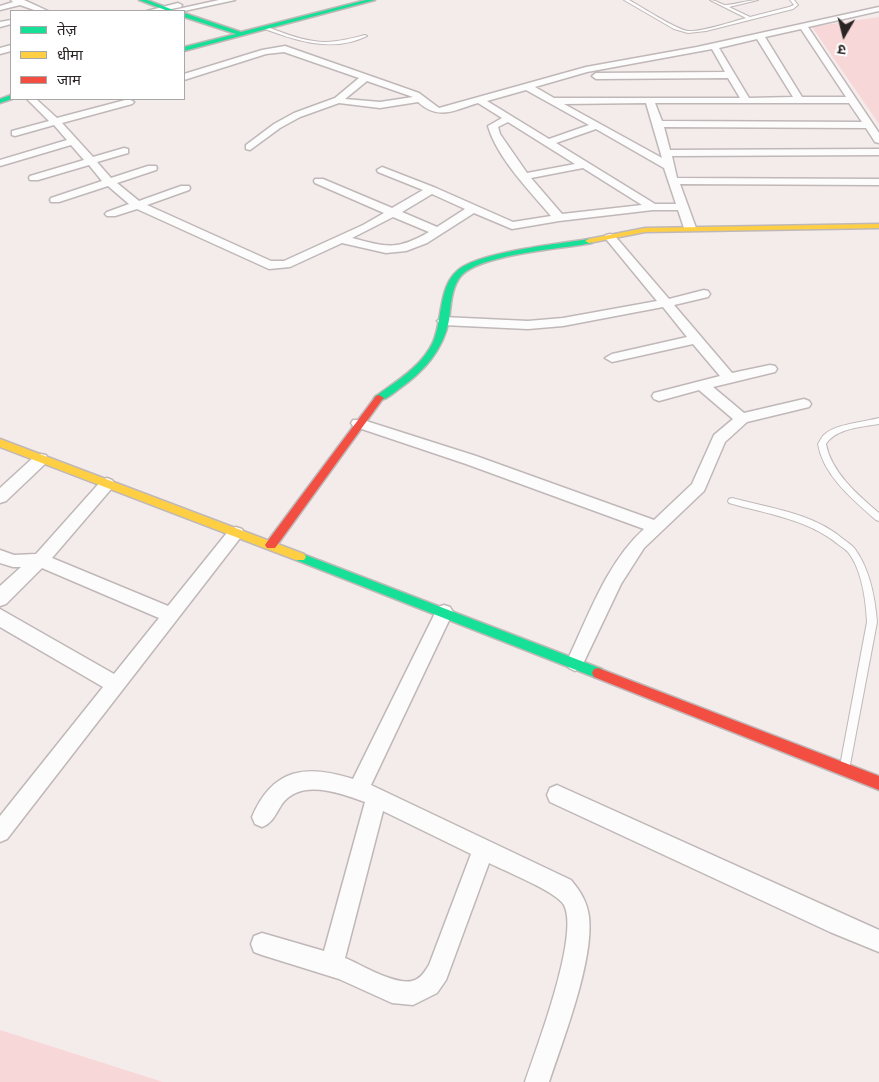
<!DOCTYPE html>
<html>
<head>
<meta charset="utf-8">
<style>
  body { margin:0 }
  #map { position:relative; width:879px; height:1082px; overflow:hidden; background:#f4ebeb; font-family:"Open Sans","Noto Sans Devanagari",sans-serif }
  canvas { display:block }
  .legend { position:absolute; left:10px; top:10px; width:175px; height:90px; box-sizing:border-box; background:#fff; border:1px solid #aaa7a7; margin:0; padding:6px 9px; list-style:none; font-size:15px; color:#2a2424 }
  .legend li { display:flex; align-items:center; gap:10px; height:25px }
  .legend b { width:25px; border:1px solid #aaa7a7 }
  .north { position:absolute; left:819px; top:10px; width:50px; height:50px; -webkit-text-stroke:4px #fff; paint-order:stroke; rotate:188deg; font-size:14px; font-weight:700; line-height:20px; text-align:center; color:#2a2424 }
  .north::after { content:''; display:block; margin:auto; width:18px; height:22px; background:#2a2424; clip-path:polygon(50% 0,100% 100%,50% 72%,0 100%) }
</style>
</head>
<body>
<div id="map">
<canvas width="879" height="1082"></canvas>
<ul class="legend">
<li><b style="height:6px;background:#16e098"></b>तेज़</li>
<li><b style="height:6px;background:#ffcf43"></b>धीमा</li>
<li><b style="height:6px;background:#f24e42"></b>जाम</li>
</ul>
<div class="north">उ</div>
</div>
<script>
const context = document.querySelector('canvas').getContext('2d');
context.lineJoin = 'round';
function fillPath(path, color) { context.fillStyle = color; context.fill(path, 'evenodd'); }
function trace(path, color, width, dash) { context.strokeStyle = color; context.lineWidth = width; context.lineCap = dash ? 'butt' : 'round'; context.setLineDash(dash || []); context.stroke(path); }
fillPath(new Path2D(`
  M879,17V124L812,27Z
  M0,1030L163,1082H0Z`), '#f8d7d8');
const lane = new Path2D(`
  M624,0H629C642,7 675,29 688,31C703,32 730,22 746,18L710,0C716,0 720,4 725,5C734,5 748,0 758,0L729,7L750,17L789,7L794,5L790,0H794L798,5L793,9L706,31L688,33L674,29Z
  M264,26C280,31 296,39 314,41C331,44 348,39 365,35L367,36C332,53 297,41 262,28Z
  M879,418V424C862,427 836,428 826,444C831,472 858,495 879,513V521L876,520C853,500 823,475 818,444C820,441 822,436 825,434C836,424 864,422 879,418Z
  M732,498C769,508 813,513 843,539C847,542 852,545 855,549C870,570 875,597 877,622L849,770L845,771L841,770L840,766L867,622C866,601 862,570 848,552C846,550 842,547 839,545C808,519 767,514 729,503L728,501L729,499Z`);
const street = new Path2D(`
  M11,0H24L48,11H37L20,5L0,10V6L13,2Z
  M219,0H235L184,11H169Z
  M178,3L182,5L181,7L161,11H147Z
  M879,7V11L808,27L879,133V143L875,142L866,128L664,127L670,150L879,149V155L672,156L677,178L879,179V185L680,184L696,228L690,231L684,228L678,210H653L559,221L512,229L474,213L427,243L406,251L386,253L342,243L290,267L269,269L137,209L115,216H107L105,214L107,212L129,204L108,186L59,202H51L50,200L51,198L102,181L89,165L38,180H30L29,178L30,176L84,160L71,145L0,166V160L67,140L54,125L15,136L12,135V131L49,121L27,99H36L57,118L129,99L134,102L132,104L62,123L93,157L124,148L128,149V153L97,162L111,178L148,166H156L157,168L156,170L117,183L139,201L181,186H189L190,188L189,190L147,205L271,261H284L363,225L384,213L315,183L314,181L315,179H323L392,208L423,190L378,172L377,170L382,167L436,188L513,222L551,216C530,191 497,158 488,126L502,118L478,103C454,110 439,121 418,102L380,108L339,103L300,117L280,128L250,150L246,149V145L274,124L294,113L335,98L359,78L284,52L266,54L184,80V74L262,50L285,46L419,93L439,108L586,67L697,47ZM801,29L846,97H802L765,37ZM757,39L793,97L749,98L719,48ZM712,49L725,72L596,73L592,76L596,79L728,78L740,98H554L535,87L587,72ZM367,81L413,97L380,102L345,99ZM526,90L589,125L549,139L487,101ZM646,103L662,158L564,104ZM655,103H849L862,122L662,121ZM508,122L575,164L527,173L500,134L498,127ZM596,129L664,168L676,204H655L556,143ZM583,168L642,205L562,214L531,178ZM432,194L465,209L437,227L402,212ZM393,217L429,232C396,251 387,247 352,238Z
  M11,20V24L0,27V22Z
  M11,45V51L0,54V48Z
  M610,234L614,235L669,299L704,290L708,291L710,294L708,297L674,305L732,373L770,365L775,366L777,369L775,372L713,387L744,413L804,399L809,401L811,404L809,407L747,422L725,442L704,491L644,548L621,584L581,668L575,671L569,668L566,663C588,618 606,563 644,529L466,464L353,426L351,423L353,420H363L476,456L654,520L692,484L714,435L733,419L699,390L659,401L654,399L652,396L654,393L720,376L693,344L612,362L605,358L612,354L687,337L663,307L563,326L528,329L443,325L437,321L443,317L528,321L563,318L657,301L606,239L604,237L606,235Z
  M41,454L46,455L48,459L46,463L6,501L0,503V488L36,455Z
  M107,478L112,480L115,484L112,488L52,558L168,606L230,529L236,527L242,529L244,533L7,839L0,842V816L103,687L0,627V609L114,674L159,618L42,568L6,604L0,606V586L21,567H13L0,563V550L14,555L36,554L102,480Z
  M444,605L450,607L453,612L371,785L571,880C581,892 587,902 589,917C594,960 563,1040 549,1082H525C536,1049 580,935 564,905C557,892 505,871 489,863L446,980L437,993L413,1005L392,1003L339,979L262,955L254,952L251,944L254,936L262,933L324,951L365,802C340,793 301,778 282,804C276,813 273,823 262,827L255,824L252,817C273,768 306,764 353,779L438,607ZM383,811L471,854L429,965C425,971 421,979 412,981C394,985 362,965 345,958Z
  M557,785L879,930V952L830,932L550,802L547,795L550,788Z`);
const fast = new Path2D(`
  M139,0H147L176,11H168Z
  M366,0H375L184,51V47L236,34L184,17V13L241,32Z
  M11,95L12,99L0,103V99Z
  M589,239L593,241L592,243C562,249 478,254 460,277C451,289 451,306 449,320C443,351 423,372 399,389C392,394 384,402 376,400L374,398L376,396C397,381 422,366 433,342C443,320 438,288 457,271C477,252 559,244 589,239Z
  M300,553L602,669L604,673L602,677L598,678L594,677L296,560L294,557L296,554Z`);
const slow = new Path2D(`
  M879,224V228L645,232L589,243L585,241L589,239L645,228Z
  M0,439L304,554L306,557L304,560H296L0,447Z`);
const jam = new Path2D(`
  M379,395L384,398L382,400L275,548H267L265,545L267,542L376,396Z
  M598,668L879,776V790L594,677L592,673L594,669Z`);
trace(lane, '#c0b8b8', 2);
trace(street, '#c0b8b8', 3);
trace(fast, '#c0b8b8', 3);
trace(slow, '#c0b8b8', 3);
trace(jam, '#c0b8b8', 3);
fillPath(lane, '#fdfcfc');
fillPath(street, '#fdfcfc');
fillPath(fast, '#16e098');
fillPath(slow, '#ffcf43');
fillPath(jam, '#f24e42');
</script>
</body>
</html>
